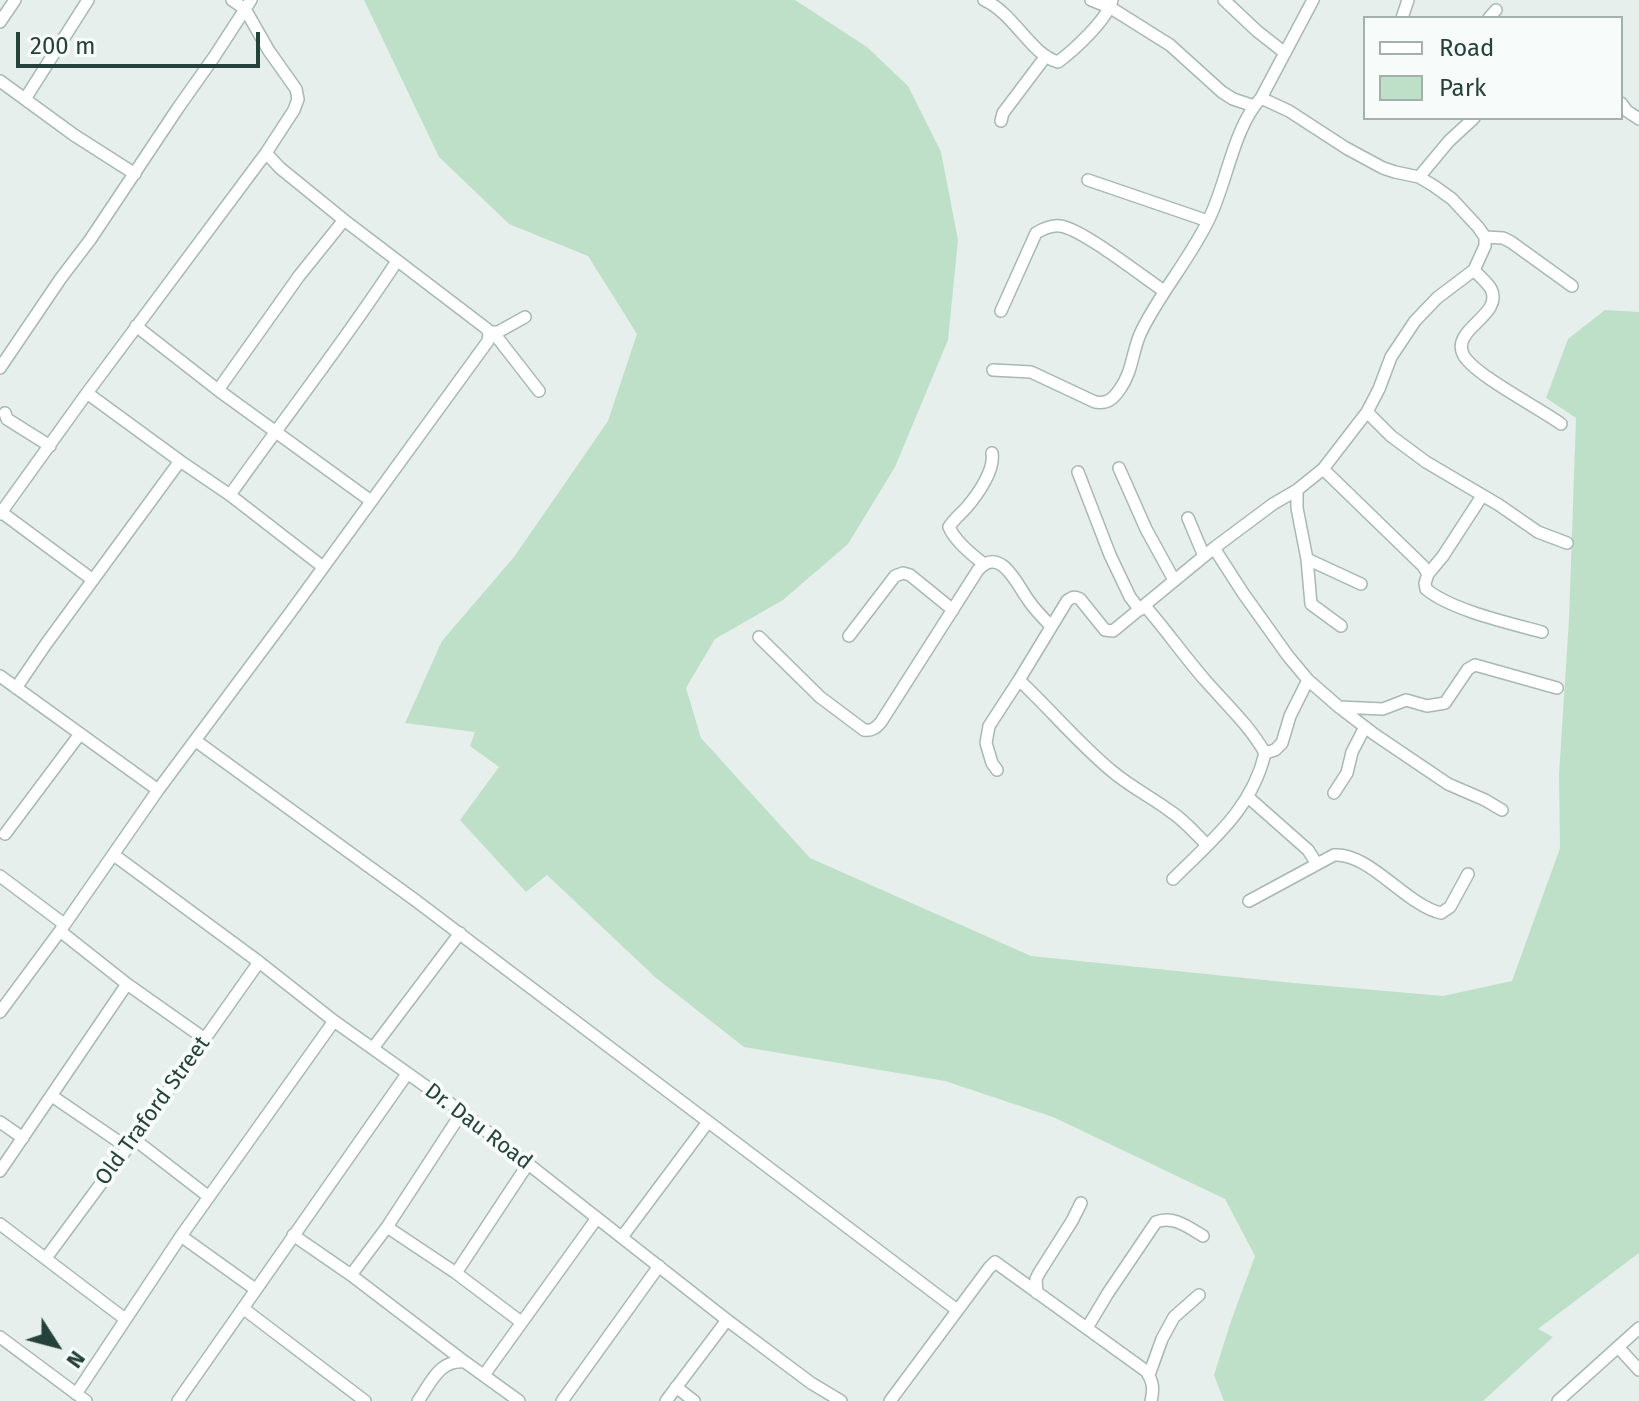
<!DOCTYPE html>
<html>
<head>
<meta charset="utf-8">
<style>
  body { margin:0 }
  #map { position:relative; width:1639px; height:1401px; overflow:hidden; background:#e6efeb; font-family:"Fira Sans",sans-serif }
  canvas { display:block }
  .legend { position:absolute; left:1363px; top:16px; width:260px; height:104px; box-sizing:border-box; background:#f7fbf9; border:2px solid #a3b1ad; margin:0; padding:10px 14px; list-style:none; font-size:24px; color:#24423a }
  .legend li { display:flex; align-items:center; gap:16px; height:40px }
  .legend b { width:40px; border:2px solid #a3b1ad }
  .north { position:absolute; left:16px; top:1305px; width:80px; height:80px; -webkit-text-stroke:6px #f7fbf9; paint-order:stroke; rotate:126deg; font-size:22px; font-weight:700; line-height:32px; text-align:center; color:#24423a }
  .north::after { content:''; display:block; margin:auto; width:28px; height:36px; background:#24423a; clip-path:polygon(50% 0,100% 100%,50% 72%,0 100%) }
  .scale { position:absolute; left:16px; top:32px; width:244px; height:36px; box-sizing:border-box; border:4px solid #24423a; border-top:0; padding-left:10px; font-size:24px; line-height:28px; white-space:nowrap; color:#24423a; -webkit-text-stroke:6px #f7fbf9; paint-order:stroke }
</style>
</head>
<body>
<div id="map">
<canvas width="1639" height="1401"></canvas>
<ul class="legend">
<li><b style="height:10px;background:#fff"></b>Road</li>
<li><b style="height:22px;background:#bfe0c8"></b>Park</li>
</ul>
<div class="north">N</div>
<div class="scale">200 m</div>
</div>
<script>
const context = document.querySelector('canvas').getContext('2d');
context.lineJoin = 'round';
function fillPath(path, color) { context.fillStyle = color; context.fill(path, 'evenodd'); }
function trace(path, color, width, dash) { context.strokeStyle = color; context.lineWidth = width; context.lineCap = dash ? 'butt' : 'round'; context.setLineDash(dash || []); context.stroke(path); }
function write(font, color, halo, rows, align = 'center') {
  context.font = font + ' "Fira Sans",sans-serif'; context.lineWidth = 8; context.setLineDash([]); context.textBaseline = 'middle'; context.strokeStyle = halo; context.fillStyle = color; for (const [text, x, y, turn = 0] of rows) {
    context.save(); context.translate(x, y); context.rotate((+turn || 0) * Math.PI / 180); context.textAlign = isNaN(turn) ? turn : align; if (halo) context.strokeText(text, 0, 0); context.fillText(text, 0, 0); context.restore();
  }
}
fillPath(new Path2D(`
  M364,0H795L867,47L908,86L941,152L958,240L948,340L895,467L848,544L783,600L715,639L686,688L701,738L810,858L1031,956L1294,983L1443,996L1512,981L1560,848L1559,774L1569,619L1576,418L1546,398L1568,339L1605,310L1639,312V1253L1538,1329L1553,1337L1483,1401H1224L1214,1375L1231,1321L1255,1256L1225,1199L1053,1117L945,1081L744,1047L656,978L547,875L526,892L460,820L499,767L470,746L475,732L405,723L442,641L514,557L608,421L637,334L588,256L509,224L439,157Z`), '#bfe0c8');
const minor = new Path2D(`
  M984,0C1014,13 1030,54 1058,62C1074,50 1108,19 1112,0
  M1091,0L1111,8L1170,45L1222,92L1233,99L1254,106
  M1224,0L1257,31L1285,53
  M1402,18L1408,0
  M1489,18L1496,10
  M0,22L15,0
  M0,81L74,135L135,174
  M25,99L88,0
  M1621,103L1627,111L1639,119
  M1001,121L1003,113L1046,56
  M1419,177L1449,141L1474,118
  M1088,180L1208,221
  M1485,237L1503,238L1511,242L1572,286
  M1474,270C1479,276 1487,282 1491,289C1504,315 1451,329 1463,354C1472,374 1541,409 1561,424
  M1001,311L1036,233C1043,229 1052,225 1060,226C1081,228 1143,277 1164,291
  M136,326L218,390L371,501
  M489,332H498L525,317
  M493,332L539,391
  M0,368L61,278L90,240L178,108L214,57L251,0
  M993,370L1031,372L1095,402C1108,404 1113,399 1120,389C1133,371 1132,351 1141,332C1160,293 1189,260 1208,221C1227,184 1233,128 1261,98L1313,0
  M218,390L299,276L344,220
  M87,393L180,461L230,495L323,567
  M1367,412L1391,436L1426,462L1499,505L1538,532L1567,543
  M5,413L7,419L50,446
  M1119,468L1146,529L1174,580
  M1323,469L1423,566L1428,574
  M1078,472L1110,555L1130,597L1140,610
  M1297,490V508L1307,559L1311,604L1341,626
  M230,495C285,417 345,341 397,261
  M1482,496L1443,556L1428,574L1425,583L1426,589C1451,610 1509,623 1542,632
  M1,512L93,580
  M0,514L87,393L266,153L294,110L298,99L296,89L269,51L245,9L232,0
  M1188,518L1204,556
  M1214,548L1243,593L1288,656L1308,680L1339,707L1374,734L1448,784L1485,800L1502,810
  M1307,559L1361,584
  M984,564C972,555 955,541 949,527C954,519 961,514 967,507C978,494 995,470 992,453
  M1145,606C1166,630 1184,656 1205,680C1226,704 1249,725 1265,753C1252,809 1212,840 1173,879
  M849,636L895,576L903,573L910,575L953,610
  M759,637L820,697L864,730C872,731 876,728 881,722L978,570C1001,545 1017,585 1029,601C1035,610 1043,618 1051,626
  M0,676L158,790
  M1019,680C1051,710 1079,744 1113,772C1131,787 1151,797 1170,811C1184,820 1195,833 1207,845
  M16,688L46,644L180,461
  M1339,707L1383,709L1406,700L1427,706L1445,703L1468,669L1475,665L1557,688
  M196,741L415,900L957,1310
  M1265,753L1275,750L1282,743L1290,716L1308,680
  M997,770L992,763L986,743L989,726L1019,680L1067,601C1072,597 1074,596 1080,599L1105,630L1113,631L1214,548L1273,504L1297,490L1323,469L1367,412L1379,389L1391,357L1415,321L1437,298L1474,270L1485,246V237L1478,227L1452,199L1434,186L1419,177L1395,172L1383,168L1346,148L1289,111L1261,98
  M1334,793L1347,773L1352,752L1365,727
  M1248,797L1308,850L1317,864
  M5,834L80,734
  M114,855L259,962L334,1021L462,1112L727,1320L811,1383L841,1401
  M0,876L64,924
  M1249,901L1334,855C1369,852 1407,906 1441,913L1450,907L1468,874
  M60,931L127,984L205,1039
  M0,1012L60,931L158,790L290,613L488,341L489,334L487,329L344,220L280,168L266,153
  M373,1048L460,933
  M52,1096L128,1148
  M0,1122L23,1138
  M134,1139L209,1197
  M0,1171L127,984
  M0,1224L125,1319
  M387,1227L456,1273L521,1322
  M293,1235L351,1275L465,1362
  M181,1236L255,1289
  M622,1237L708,1122
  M46,1258L134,1139L259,962
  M456,1273L528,1164
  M351,1275L387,1227L462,1112
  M1037,1293L1036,1279L1039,1273L1072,1221L1081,1203
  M244,1309L365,1401
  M1087,1328L1108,1293L1156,1222C1173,1215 1188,1227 1203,1236
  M0,1337L86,1401
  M1618,1347L1639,1370
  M484,1375L597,1218
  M1149,1375L1162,1339L1174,1317L1199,1295
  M676,1387L694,1401
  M76,1394L181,1236L334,1021
  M178,1401L407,1074
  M418,1401C431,1383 439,1359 465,1362L519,1401
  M562,1401L659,1266
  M666,1401L727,1320
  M890,1401L989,1268L995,1262L1146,1371C1153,1381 1154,1389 1151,1401
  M1558,1401L1639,1328`);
trace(minor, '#a8b8b2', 14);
trace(minor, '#fff', 11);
write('22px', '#24423a', '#f7fbf9', [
  ["Old Traford Street",153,1111,-54],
  ["Dr. Dau Road",478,1127,37]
]);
</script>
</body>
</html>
